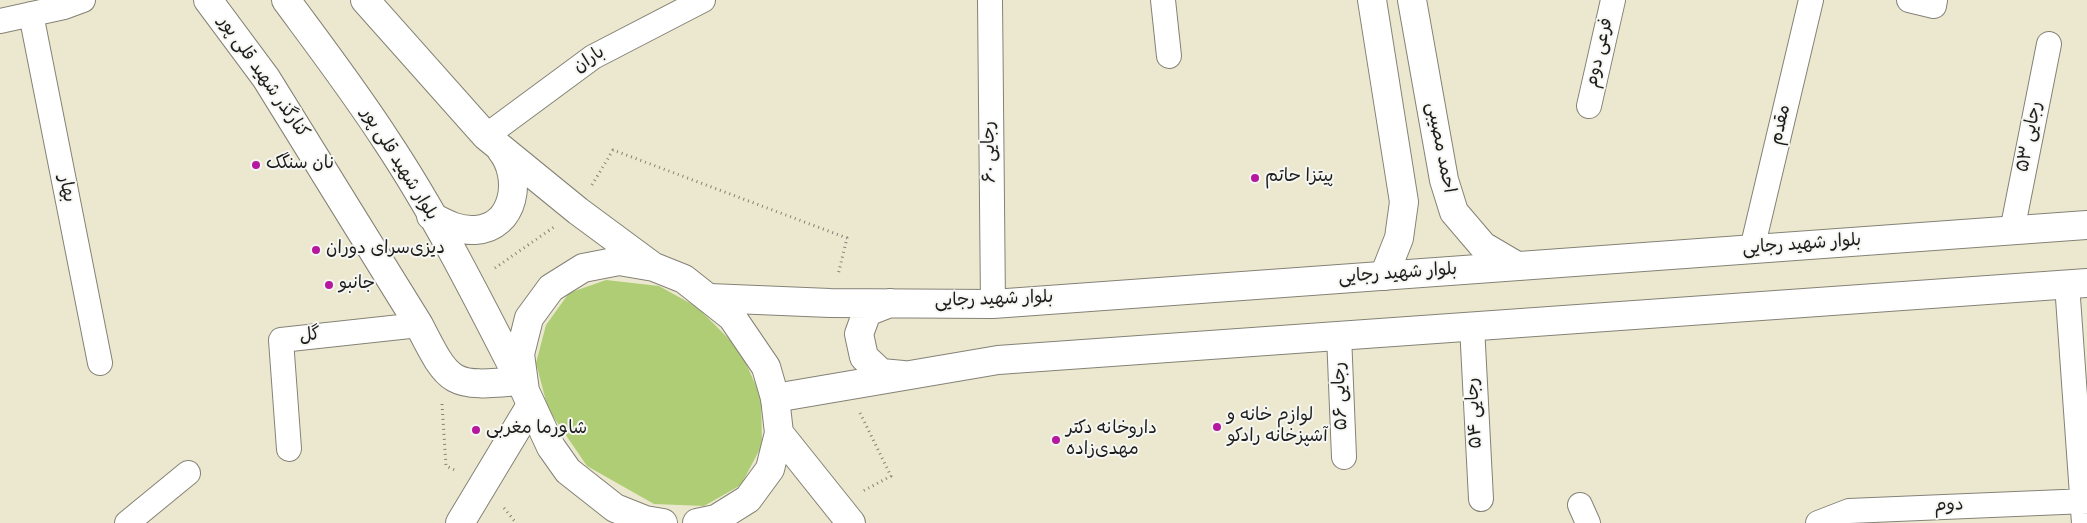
<!DOCTYPE html>
<html>
<head>
<meta charset="utf-8">
<style>
  body { margin:0 }
  canvas { display:block; background:#ece8cf }
</style>
</head>
<body>
<canvas width="2087" height="523"></canvas>
<script>
const context = document.querySelector('canvas').getContext('2d');
context.lineJoin = 'round';
function fillPath(path, color) { context.fillStyle = color; context.fill(path, 'evenodd'); }
function trace(path, color, width, dash) { context.strokeStyle = color; context.lineWidth = width; context.lineCap = dash ? 'butt' : 'round'; context.setLineDash(dash || []); context.stroke(path); }
function write(font, color, halo, rows, align = 'center') {
  context.font = font + ' "Indie Flower","Playpen Sans Arabic",sans-serif'; context.lineWidth = 4; context.setLineDash([]); context.textBaseline = 'middle'; context.strokeStyle = halo; context.fillStyle = color; for (const [text, x, y, turn = 0] of rows) {
    context.save(); context.translate(x, y); context.rotate((+turn || 0) * Math.PI / 180); context.textAlign = isNaN(turn) ? turn : align; if (halo) context.strokeText(text, 0, 0); context.fillText(text, 0, 0); context.restore();
  }
}
fillPath(new Path2D(`
  M606,280L659,286L697,307L740,350L761,397L762,445L741,485L704,506L654,504L587,466L548,409L536,363L546,325L569,293Z`), '#afcd75');
const street = new Path2D(`
  M990,0L993,304
  M1163,0L1169,56
  M1909,0L1934,6L1935,0
  M31,14L100,363
  M0,21L64,7L83,0
  M1589,106L1613,0
  M486,136L593,57L703,0
  M2012,231L2049,44
  M1752,249L1811,0
  M2067,284L2084,523
  M1472,326L1481,499
  M1339,335L1344,457
  M289,449L281,340L419,325
  M1580,505L1588,523
  M127,523L188,473
  M1818,523L1849,511L2087,501`);
const secondary = new Path2D(`
  M208,0L266,78L419,325C450,386 451,387 520,381
  M1372,0L1404,202L1399,238L1384,276
  M1412,0L1444,180L1454,212L1483,246L1517,266
  M460,523L531,405`);
const primary = new Path2D(`
  M709,298L830,303L993,304L2087,225
  M890,303L867,312L859,334L864,357L881,373L903,375
  M775,398L998,360L2087,283`);
const highway = new Path2D(`
  M286,0C320,46 355,92 386,140C436,215 478,299 519,379
  M365,0L486,136L578,211L651,265
  M431,216C446,224 458,231 475,230C515,228 523,177 501,150
  M779,433L851,523
  M663,523L645,520L615,508L568,471L551,447L525,391L520,354L529,318L551,288L583,268L619,261L654,267L684,279L732,317L766,367L775,398L779,433L770,469L748,499L716,519L697,523`);
trace(street, '#848276', 26);
trace(secondary, '#848276', 30);
trace(primary, '#848276', 30);
trace(highway, '#848276', 30);
trace(new Path2D(`
  M592,185L613,150L847,238L838,275
  M495,268L554,227
  M442,404L446,466L457,471
  M860,413L891,476L863,491
  M504,508L516,523`), '#848276', 3, [1, 4]);
trace(street, '#fff', 24);
trace(secondary, '#fff', 28);
trace(primary, '#fff', 28);
trace(highway, '#fff', 28);
for (const [x, y, r, color] of [
  [256,165,5,"#b5179e"],
  [1255,178,5,"#b5179e"],
  [316,250,5,"#b5179e"],
  [329,285,5,"#b5179e"],
  [1217,427,5,"#b5179e"],
  [476,430,5,"#b5179e"],
  [1056,440,5,"#b5179e"]
]) { const dot = new Path2D(); dot.arc(x, y, r, 0, 2 * Math.PI); context.fillStyle = color; context.fill(dot); trace(dot, '#f6f6f2', 2); }
write('18px', '#1c1c1c', '#f6f6f2', [
  ["فرعی دوم",1601,53,-77],
  ["باران",590,61,-33],
  ["کنارگذر شهید قلی پور",262,78,55],
  ["مقدم",1782,125,-77],
  ["رجایی ۵۳",2031,137,-79],
  ["احمد مصیبی",1439,148,79],
  ["رجایی ۶۰",991,152,-91],
  ["بلوار شهید قلی پور",398,165,58],
  ["بهار",65,189,79],
  ["بلوار شهید رجایی",1802,246,-4],
  ["بلوار شهید رجایی",1398,275,-4],
  ["بلوار شهید رجایی",994,301,-2],
  ["گل",310,337,-6],
  ["رجایی ۵۶",1342,396,-92],
  ["رجایی ۵۴",1476,413,-93],
  ["دوم",1949,507,-2]
]);
write('18px', '#1c1c1c', '#f6f6f2', [
  ["نان سنگک",266,165],
  ["پیتزا حاتم",1265,178],
  ["دیزی‌سرای دوران",326,250],
  ["جانبو",339,285],
  ["لوازم خانه و",1227,417],
  ["آشپزخانه رادکو",1227,438],
  ["شاورما مغربی",486,430],
  ["داروخانه دکتر",1066,430],
  ["مهدی‌زاده",1066,451]
], 'left');
</script>
</body>
</html>
